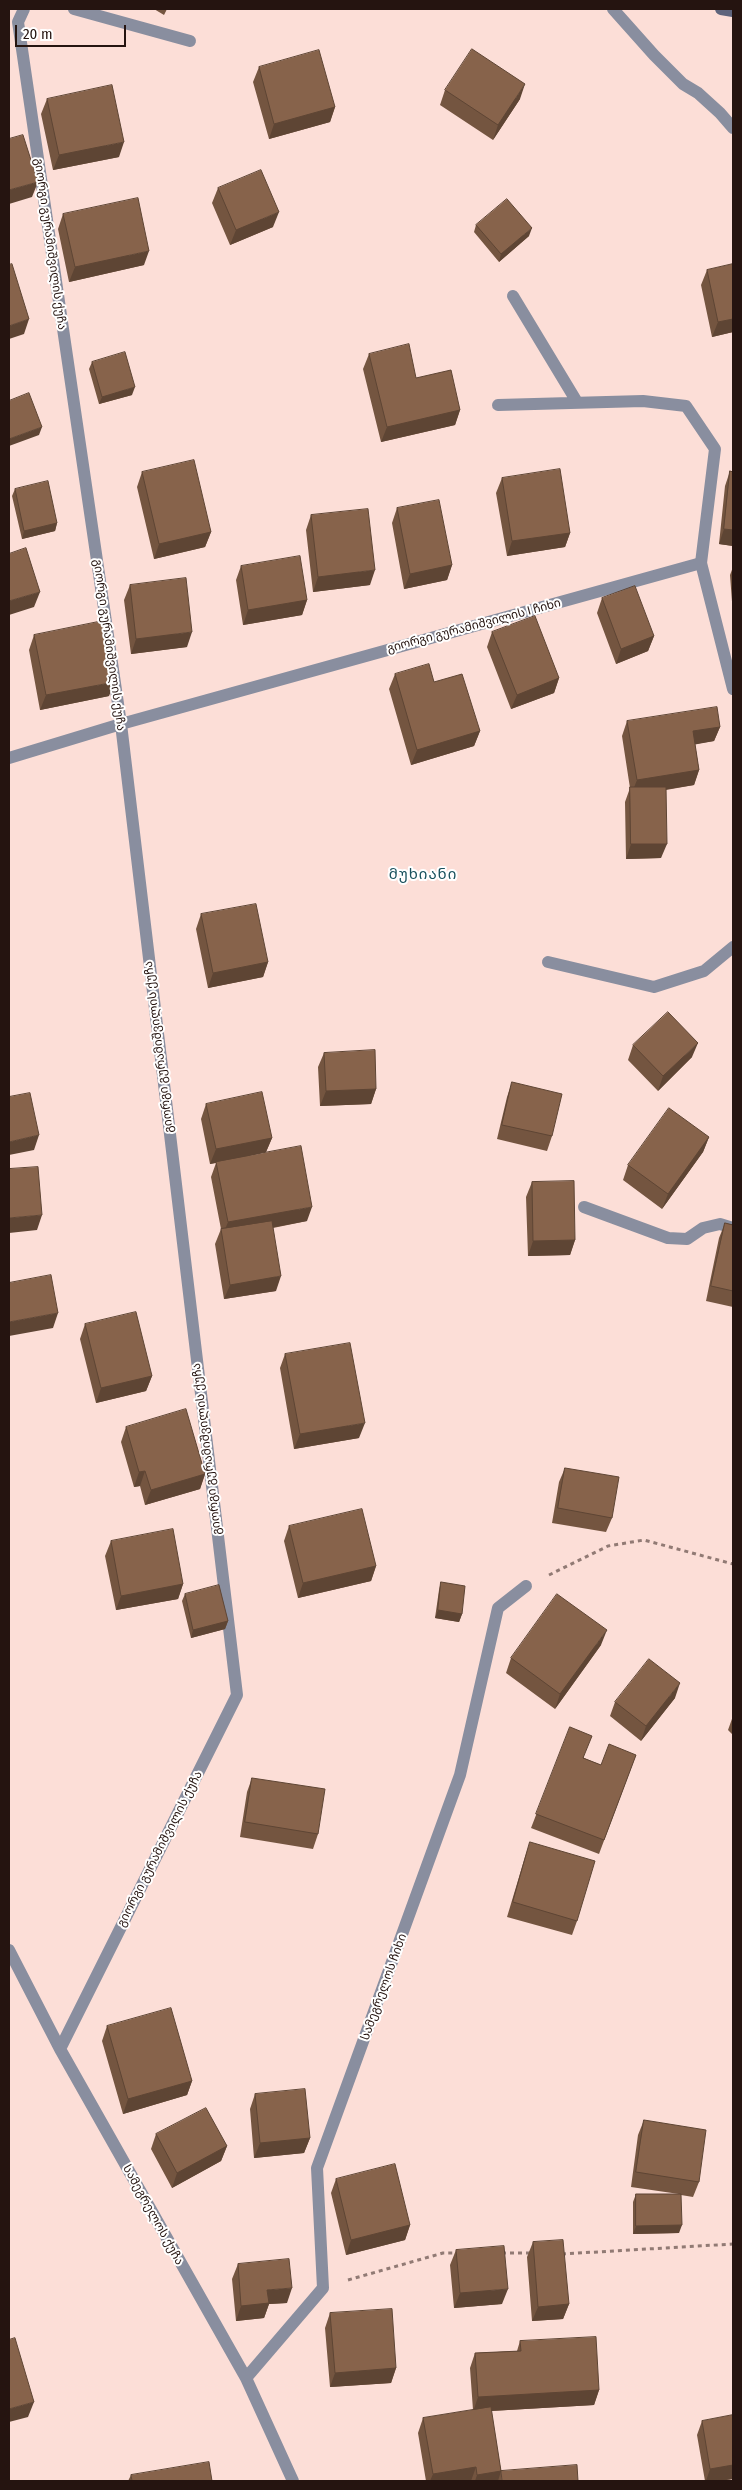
<!DOCTYPE html>
<html>
<head>
<meta charset="utf-8">
<style>
  body { margin:0 }
  #map { position:relative; width:742px; height:2490px; overflow:hidden; background:#fcded7; font-family:"Fira Sans Condensed",sans-serif }
  canvas { display:block }
  .frame { position:absolute; inset:0; border:10px solid #251410; pointer-events:none }
  .scale { position:absolute; left:15px; top:25px; width:111px; height:22px; box-sizing:border-box; border:2px solid #251410; border-top:0; padding-left:6px; font-size:15px; line-height:18px; white-space:nowrap; color:#251410; -webkit-text-stroke:4px #fff; paint-order:stroke }
</style>
</head>
<body>
<div id="map">
<canvas width="742" height="2490"></canvas>
<div class="frame"></div>
<div class="scale">20 m</div>
</div>
<script>
const context = document.querySelector('canvas').getContext('2d');
context.lineJoin = 'round';
function trace(path, color, width, dash) { context.strokeStyle = color; context.lineWidth = width; context.lineCap = dash ? 'butt' : 'round'; context.setLineDash(dash || []); context.stroke(path); }
function fillPath(path, color) { context.fillStyle = color; context.fill(path, 'evenodd'); }
function write(font, color, halo, rows, align = 'center') {
  context.font = font + ' "Fira Sans Condensed","Noto Sans Georgian",sans-serif'; context.lineWidth = 4; context.setLineDash([]); context.textBaseline = 'middle'; context.strokeStyle = halo; context.fillStyle = color; for (const [text, x, y, turn = 0] of rows) {
    context.save(); context.translate(x, y); context.rotate((+turn || 0) * Math.PI / 180); context.textAlign = isNaN(turn) ? turn : align; if (halo) context.strokeText(text, 0, 0); context.fillText(text, 0, 0); context.restore();
  }
}
trace(new Path2D(`
  M549,1575L608,1546L644,1540L733,1564
  M502,2253H533
  M562,2254L733,2244
  M348,2280L443,2253H458`), '#917a74', 3, [4, 4]);
trace(new Path2D(`
  M613,9L654,55L683,84L698,93L720,113L733,128
  M513,296L577,402
  M498,405L643,401L686,406L715,449L701,563`), '#898e9f', 12);
trace(new Path2D(`
  M24,9L18,22L121,724L237,1695L60,2049
  M74,9L190,41
  M9,758L121,724L701,563L733,689
  M548,962L654,987L704,971L733,947
  M584,1207L668,1238L687,1239L703,1228L720,1224L733,1228
  M9,1950L60,2049L246,2378L293,2481
  M246,2378L323,2288L317,2168L460,1775L498,1608L526,1586`), '#898e9f', 12);
trace(new Path2D(`
  M721,9L733,11`), '#5e647c', 12);
fillPath(new Path2D(`
  M154,9H167L164,15Z
  M259,67L335,107L330,122L269,139L253,82Z
  M445,90L520,99L493,140L440,105Z
  M47,99L119,157L53,170L41,114Z
  M218,188L273,227L230,245L212,203Z
  M63,214L144,265L69,282L58,229Z
  M476,225L529,236L499,262L474,232Z
  M733,264V332L712,337L701,285L707,270Z
  M369,354L416,378L460,410L455,425L381,442L363,369Z
  M92,362L132,395L99,404L89,369Z
  M730,471L733,472V546L719,544L725,486Z
  M142,472L211,532L205,547L154,559L137,487Z
  M502,478L570,533L565,547L507,556L496,493Z
  M15,489L57,523L55,531L22,539L12,496Z
  M397,508L452,565L447,580L404,589L392,523Z
  M311,515L370,585L313,592L306,530Z
  M241,566L307,600L302,615L243,625L236,580Z
  M733,567V615L730,575Z
  M130,585L187,647L131,654L124,600Z
  M602,598L654,636L648,651L616,664L597,613Z
  M492,632L559,678L554,693L511,709L487,647Z
  M34,635L109,696L40,710L29,650Z
  M395,674L434,682L480,731L474,746L411,765L389,689Z
  M627,721L720,727L714,741L695,744L699,770L694,785L666,790L661,858L626,859L625,802L630,788L622,736Z
  M201,914L268,962L263,977L208,988L196,929Z
  M633,1045L692,1057L658,1091L628,1060Z
  M324,1053L376,1089L371,1104L320,1106L318,1067Z
  M512,1082L552,1136L547,1151L497,1139L507,1097Z
  M206,1104L272,1138L266,1152L250,1156L307,1221L273,1228L276,1291L224,1299L215,1244L221,1229L211,1177L216,1163L210,1164L201,1119Z
  M709,1137L703,1152L662,1209L623,1180L628,1165Z
  M532,1182L575,1240L570,1255L528,1256L526,1197Z
  M725,1223L733,1225V1307L706,1301L719,1238Z
  M85,1324L152,1376L146,1391L96,1403L80,1339Z
  M285,1354L359,1438L294,1449L280,1368Z
  M126,1427L205,1474L200,1489L145,1505L140,1486L134,1487L121,1442Z
  M565,1468L612,1518L606,1532L552,1523L559,1482Z
  M289,1526L376,1566L371,1581L298,1598L284,1541Z
  M111,1541L183,1584L178,1599L116,1610L105,1556Z
  M441,1582L462,1614L459,1622L435,1618L439,1590Z
  M185,1594L228,1621L225,1629L191,1638L182,1601Z
  M601,1645L555,1709L506,1673L511,1658Z
  M675,1698L641,1741L610,1716L615,1702Z
  M733,1716V1735L728,1730Z
  M570,1727L584,1758L601,1765L636,1755L599,1854L531,1828Z
  M252,1778L318,1834L313,1849L240,1837L247,1792Z
  M530,1842L577,1921L572,1935L507,1917L525,1857Z
  M107,2026L192,2081L187,2095L123,2114L102,2041Z
  M255,2094L310,2138L304,2153L254,2158L250,2109Z
  M644,2120L699,2182L693,2197L681,2195L679,2233L633,2234V2202L636,2194H679L631,2187L638,2135Z
  M156,2134L227,2146L221,2161L172,2188L151,2149Z
  M336,2179L410,2225L405,2240L346,2255L331,2193Z
  M533,2242L569,2304L563,2319L532,2321L527,2257Z
  M456,2250L502,2304L454,2308L450,2265Z
  M238,2264L287,2303L269,2304L264,2318L236,2321L232,2279Z
  M330,2313L396,2368L391,2383L330,2387L325,2328Z
  M520,2341L599,2390L594,2405L491,2411L501,2471L498,2481H426L418,2433L423,2418L473,2410L470,2368L475,2353L517,2351Z
  M733,2415V2479L719,2481H705L697,2435L702,2421Z
  M501,2471L502,2481H498Z
  M131,2475L132,2481H128Z`), '#745540');
fillPath(new Path2D(`
  M525,84L520,99L493,140L498,125Z
  M335,107L330,122L269,139L274,124Z
  M124,142L119,157L53,170L59,155Z
  M38,182L32,197L9,204V190Z
  M279,212L273,227L230,245L236,230Z
  M532,228L529,236L499,262L501,254Z
  M149,251L144,265L69,282L75,267Z
  M29,319L24,334L9,339V326Z
  M733,319V332L712,337L718,322Z
  M135,387L132,395L99,404L102,397Z
  M460,410L455,425L381,442L387,427Z
  M42,427L39,435L9,446V439Z
  M57,523L55,531L22,539L24,531Z
  M724,529L733,530V546L719,544Z
  M211,532L205,547L154,559L159,544Z
  M570,533L565,547L507,556L512,541Z
  M452,565L447,580L404,589L410,574Z
  M375,570L370,585L313,592L318,577Z
  M40,592L34,607L9,615V601Z
  M307,600L302,615L243,625L248,610Z
  M192,632L187,647L131,654L136,639Z
  M654,636L648,651L616,664L621,649Z
  M559,678L554,693L511,709L517,695Z
  M115,682L109,696L40,710L46,695Z
  M720,727L714,741L687,746L693,731Z
  M480,731L474,746L411,765L417,750Z
  M699,770L694,785L631,795L637,780Z
  M631,844H667L661,858L626,859Z
  M268,962L263,977L208,988L213,973Z
  M698,1043L692,1057L658,1091L663,1076Z
  M376,1089L371,1104L320,1106L326,1091Z
  M39,1135L34,1150L9,1155V1142Z
  M709,1137L703,1152L662,1209L668,1194Z
  M272,1138L266,1152L210,1164L216,1149Z
  M312,1207L307,1221L222,1237L228,1222Z
  M42,1215L37,1230L9,1233V1218Z
  M575,1240L570,1255L528,1256L533,1241Z
  M281,1276L276,1291L224,1299L230,1285Z
  M58,1313L53,1328L9,1336V1322Z
  M152,1376L146,1391L96,1403L101,1388Z
  M365,1423L359,1438L294,1449L300,1434Z
  M145,1471L140,1486L134,1487L139,1472Z
  M205,1474L200,1489L145,1505L151,1490Z
  M376,1566L371,1581L298,1598L303,1583Z
  M183,1584L178,1599L116,1610L121,1596Z
  M438,1610L462,1614L459,1622L435,1618Z
  M228,1621L225,1629L191,1638L193,1630Z
  M607,1630L601,1645L555,1709L560,1694Z
  M680,1683L675,1698L641,1741L646,1726Z
  M192,2081L187,2095L123,2114L128,2099Z
  M310,2138L304,2153L254,2158L260,2143Z
  M227,2146L221,2161L172,2188L177,2173Z
  M410,2225L405,2240L346,2255L351,2240Z
  M682,2225L679,2233L633,2234L636,2226Z
  M292,2288L287,2303L269,2304L264,2318L236,2321L241,2306L267,2290Z
  M508,2289L502,2304L454,2308L460,2293Z
  M569,2304L563,2319L532,2321L538,2307Z
  M396,2368L391,2383L330,2387L335,2373Z
  M599,2390L594,2405L473,2412L478,2397Z
  M34,2402L28,2417L9,2422V2409Z
  M733,2465V2479L719,2481H706L710,2469Z
  M476,2467L471,2481H430L433,2474Z
  M501,2471L498,2481H475L477,2475Z`), '#5e4534');
const building = new Path2D(`
  M472,49L525,84L498,125L445,90Z
  M319,50L335,107L274,124L259,67Z
  M112,85L124,142L59,155L47,99Z
  M23,135L38,182L9,190V139Z
  M261,170L279,212L236,230L218,188Z
  M138,198L149,251L75,267L63,214Z
  M507,199L532,228L501,254L476,225Z
  M12,264L29,319L9,326V265Z
  M733,264V319L718,322L707,270Z
  M409,344L416,378L451,370L460,410L387,427L369,354Z
  M125,352L135,387L102,397L92,362Z
  M29,393L42,427L9,439V401Z
  M194,460L211,532L159,544L142,472Z
  M560,469L570,533L512,541L502,478Z
  M730,471L733,472V530L724,529Z
  M48,481L57,523L24,531L15,489Z
  M439,500L452,565L410,574L397,508Z
  M368,509L375,570L318,577L311,515Z
  M26,548L40,592L9,601V554Z
  M300,556L307,600L248,610L241,566Z
  M186,578L192,632L136,639L130,585Z
  M635,586L654,636L621,649L602,598Z
  M535,616L559,678L517,695L492,632Z
  M103,621L115,682L46,695L34,635Z
  M429,664L434,682L462,674L480,731L417,750L395,674Z
  M717,707L720,727L693,731L699,770L637,780L627,721Z
  M630,787H666L667,844H631Z
  M256,904L268,962L213,973L201,914Z
  M668,1012L698,1043L663,1076L633,1045Z
  M375,1050L376,1089L326,1091L324,1053Z
  M512,1082L562,1094L552,1136L502,1125Z
  M262,1092L272,1138L216,1149L206,1104Z
  M30,1093L39,1135L9,1142V1097Z
  M669,1108L709,1137L668,1194L628,1165Z
  M301,1146L312,1207L228,1222L216,1162Z
  M38,1167L42,1215L9,1218V1169Z
  M574,1181L575,1240L533,1241L532,1182Z
  M272,1221L281,1276L230,1285L221,1229Z
  M725,1223L733,1225V1291L711,1286Z
  M51,1275L58,1313L9,1322V1283Z
  M136,1312L152,1376L101,1388L85,1324Z
  M350,1343L365,1423L300,1434L285,1354Z
  M186,1409L205,1474L151,1490L145,1471L139,1472L126,1427Z
  M565,1468L619,1477L612,1518L558,1508Z
  M362,1509L376,1566L303,1583L289,1526Z
  M173,1529L183,1584L121,1596L111,1541Z
  M441,1582L465,1586L462,1614L438,1610Z
  M219,1585L228,1621L193,1630L185,1594Z
  M557,1594L607,1630L560,1694L511,1658Z
  M649,1659L680,1683L646,1726L615,1702Z
  M570,1727L592,1736L583,1758L601,1765L609,1744L636,1755L604,1840L536,1814Z
  M252,1778L325,1789L318,1834L245,1822Z
  M530,1842L595,1861L577,1921L513,1902Z
  M171,2008L192,2081L128,2099L107,2026Z
  M305,2089L310,2138L260,2143L255,2094Z
  M206,2108L227,2146L177,2173L156,2134Z
  M644,2120L706,2130L699,2182L636,2172Z
  M395,2164L410,2225L351,2240L336,2179Z
  M636,2194H681L682,2225L636,2226Z
  M563,2240L569,2304L538,2307L533,2242Z
  M504,2246L508,2289L460,2293L456,2250Z
  M289,2259L292,2288L267,2290L269,2303L241,2306L238,2264Z
  M392,2309L396,2368L335,2373L330,2313Z
  M596,2337L599,2390L478,2397L475,2353L521,2351L520,2341Z
  M15,2338L34,2402L9,2409V2340Z
  M491,2407L501,2471L477,2475L476,2467L433,2474L423,2418Z
  M733,2415V2465L710,2469L702,2421Z
  M209,2462L212,2481H132L131,2475Z
  M577,2465L578,2481H502L501,2471Z`);
fillPath(building, '#87634b');
trace(building, '#5e4534', 1);
write('12px', '#251410', '#fff', [
  ["გიორგი გურამიშვილის ქუჩა",50,244,82],
  ["გიორგი გურამიშვილის I ჩიხი",474,626,-15],
  ["გიორგი გურამიშვილის ქუჩა",109,645,82],
  ["გიორგი გურამიშვილის ქუჩა",159,1047,-97],
  ["გიორგი გურამიშვილის ქუჩა",207,1449,-97],
  ["გიორგი გურამიშვილის ქუჩა",160,1849,-63],
  ["სამეგრელოს ჩიხი",384,1987,-70],
  ["სამეგრელოს ქუჩა",153,2215,61]
]);
context.letterSpacing = '1px';
write('15px', '#19515d', '#fff', [
  ["მუხიანი",423,875]
]);
context.letterSpacing = '0px';
</script>
</body>
</html>
